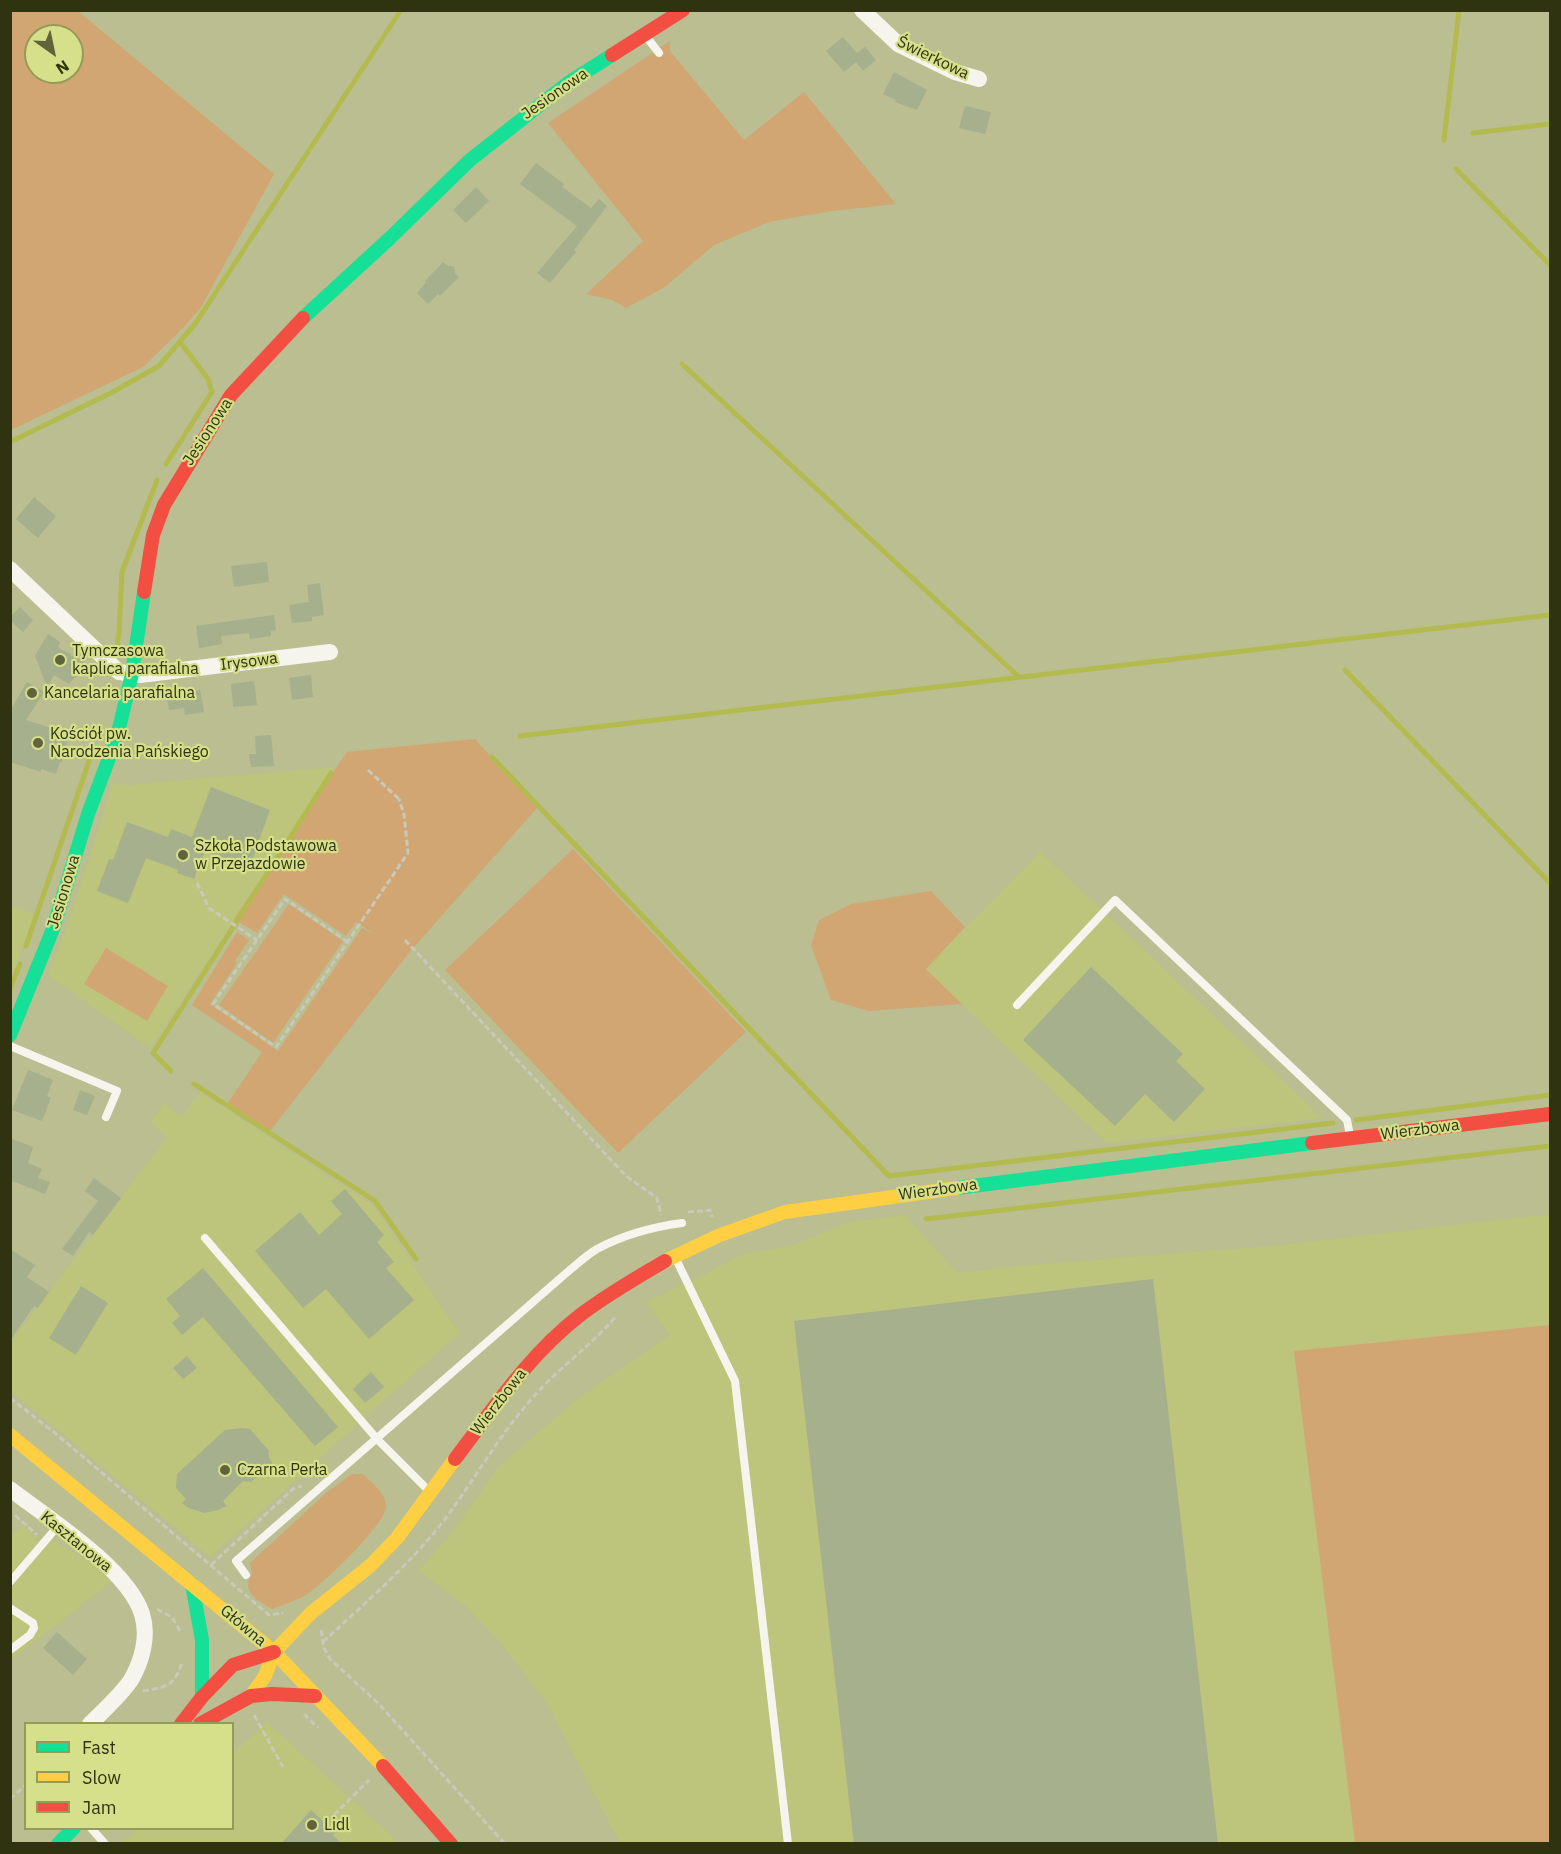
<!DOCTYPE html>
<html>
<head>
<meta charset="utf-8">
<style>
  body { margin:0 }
  #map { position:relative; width:1561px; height:1854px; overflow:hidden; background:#babe90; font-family:"IBM Plex Sans",sans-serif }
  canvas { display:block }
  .frame { position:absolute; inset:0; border:12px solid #30330f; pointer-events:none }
  .legend { position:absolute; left:24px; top:1722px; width:210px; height:108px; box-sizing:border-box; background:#d6df89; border:2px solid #949a58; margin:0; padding:8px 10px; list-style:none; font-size:18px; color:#30330f }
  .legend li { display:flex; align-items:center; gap:12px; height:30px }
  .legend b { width:30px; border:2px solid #949a58 }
  .north { position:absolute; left:24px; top:24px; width:60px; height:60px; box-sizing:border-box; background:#d6df89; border:2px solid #949a58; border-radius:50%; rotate:147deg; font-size:16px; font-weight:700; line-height:24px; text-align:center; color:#30330f }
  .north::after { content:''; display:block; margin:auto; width:21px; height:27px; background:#60643c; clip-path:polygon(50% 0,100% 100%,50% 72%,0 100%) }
</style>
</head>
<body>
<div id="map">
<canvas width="1561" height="1854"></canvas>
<div class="frame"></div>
<ul class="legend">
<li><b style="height:8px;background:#16e098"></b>Fast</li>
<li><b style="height:8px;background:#ffcf43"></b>Slow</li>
<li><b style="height:8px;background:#f24e42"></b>Jam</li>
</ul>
<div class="north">N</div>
</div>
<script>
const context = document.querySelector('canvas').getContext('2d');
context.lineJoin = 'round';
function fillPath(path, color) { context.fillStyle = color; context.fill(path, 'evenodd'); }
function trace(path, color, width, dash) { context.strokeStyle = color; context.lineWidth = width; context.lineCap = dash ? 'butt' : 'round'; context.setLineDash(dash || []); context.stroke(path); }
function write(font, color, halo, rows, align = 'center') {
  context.font = font + ' "IBM Plex Sans",sans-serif'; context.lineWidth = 4.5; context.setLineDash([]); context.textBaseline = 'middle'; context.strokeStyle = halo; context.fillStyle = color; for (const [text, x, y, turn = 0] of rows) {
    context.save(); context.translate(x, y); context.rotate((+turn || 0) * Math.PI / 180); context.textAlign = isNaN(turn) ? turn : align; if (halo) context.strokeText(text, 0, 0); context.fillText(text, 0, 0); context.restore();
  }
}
fillPath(new Path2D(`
  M335,767L150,1048L48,975L67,926L113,783L128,785Z
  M1040,852L1322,1118L1107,1143L925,969Z
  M11,905L35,914L11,979L10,905Z
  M200,1092L372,1205L459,1333L210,1557L11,1391L10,1343L167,1137L150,1122L165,1103L181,1117Z
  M1550,1214V1325L1294,1351L1355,1843H620L546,1702L501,1643L465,1605L418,1571L452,1533L498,1467L580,1397L670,1335L646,1302L711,1272L710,1271L743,1254L787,1247L850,1222L905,1215L957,1273L1007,1267L1281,1245Z
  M24,1526L44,1543L49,1538L95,1565L111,1582L11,1660V1535Z
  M267,1722L399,1843L119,1844L139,1829L232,1828L233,1753Z`), '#bdc47b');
fillPath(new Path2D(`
  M11,10L78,11L274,174L200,309L180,331L143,367L11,430ZM36,36H72V72H36Z
  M670,41V51L744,140L804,92L896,204L832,211L769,222L714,245L665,287L626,308L612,300L586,294L643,241L548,123Z
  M475,739L537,808L408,954L270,1131L228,1103L262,1052L192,1005L237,932L249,940L235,961L237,963L210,1004L278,1051L362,928L374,934L356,922L346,936L284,894L257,933L234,919L347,752Z
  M573,849L746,1032L618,1153L445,970Z
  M931,891L965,927L926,969L962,1004L869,1011L831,1000L811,945L819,920L851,904Z
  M289,904L343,941L273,1043L219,1005Z
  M106,948L168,986L147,1021L84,984Z
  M1550,1325V1843H1355L1294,1351Z
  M352,1474H363C371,1482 387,1494 386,1507C385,1525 322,1585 306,1595C295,1601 283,1605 272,1609C258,1601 240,1591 252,1574L250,1563L326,1493Z`), '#d2a673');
trace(new Path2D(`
  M1473,133L1550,124
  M1444,140L1459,10
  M1456,169L1550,265
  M682,364L1019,677
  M10,442L111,393L159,366L195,324L401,10
  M166,464L212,392L208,379L180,342
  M116,653L119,633L122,572L157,480
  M1345,670L1550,883
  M520,736L1550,615
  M492,757L889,1176L1333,1123
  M26,946L89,761
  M10,989L20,964
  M171,1071L153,1053L331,773
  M194,1084L375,1201L416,1259
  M1356,1120L1550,1095
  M926,1219L1550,1146`), '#b4bb4e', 5);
fillPath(new Path2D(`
  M843,37L857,53L865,47L876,60L863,71L856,62L844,72L826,51Z
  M894,72L927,90L917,110L895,102L896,100L883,94Z
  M965,106L991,112L985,134L959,128Z
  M536,163L564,184L562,187L591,208L599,199L607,206L574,250L576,252L550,283L537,273L577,226L520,184Z
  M476,187L489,201L466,223L453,210Z
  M443,262L448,266H454L455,273L459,277L440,296L438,294L428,304L417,293L426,282L425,281Z
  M34,497L56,516L38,538L16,519Z
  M267,562L269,582L234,587L231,566Z
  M320,583L324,615L312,617V621L292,623L289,605L309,602L307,585Z
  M20,607L33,620L23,632L10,620V617Z
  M274,615L276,630L271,631V636L250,639L249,633L221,636L222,644L199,648L196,626Z
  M48,634L60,642L58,647L60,649L71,654V656L85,659L81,671L69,684L54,675L47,687L35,656Z
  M311,675L313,697L292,700L289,678Z
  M254,681L257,705L233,707L231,684Z
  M27,682L44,692L26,720L54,729L53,733L68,737L62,762H60L56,774L41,769V772L10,762V711Z
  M180,687L181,694L200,690L204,712L185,715L184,708L169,710L165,689Z
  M271,735L274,766L251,767L249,754H256L255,736Z
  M211,787L270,810L249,868L205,851L194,879L177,873L178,870L146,858L128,903L97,891L109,859L113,860L127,822L168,837L171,829L192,837Z
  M1091,967L1183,1054L1176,1061L1205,1089L1174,1122L1145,1094L1115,1126L1023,1040Z
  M28,1070L53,1080L47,1096L51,1098L42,1121L12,1110Z
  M80,1090L95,1096L87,1115L73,1110Z
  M10,1138L33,1147L28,1163L42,1169L38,1178L50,1182L45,1194L10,1180Z
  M94,1178L121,1198L93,1235L89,1232L73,1256L62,1249L98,1201L85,1191Z
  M345,1189L384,1235L377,1242L394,1262L386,1268L414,1300L369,1339L326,1289L303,1308L255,1251L300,1212L319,1235L342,1214L331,1201Z
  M10,1249L35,1265L27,1277L49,1292L38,1308L34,1306L10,1341Z
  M203,1268L338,1427L315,1446L203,1317L182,1335L172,1323L180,1316L166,1299Z
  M1153,1279L1218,1844H854L794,1321Z
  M81,1286L108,1303L76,1355L49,1338Z
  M187,1356L197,1368L183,1379L173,1368Z
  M371,1372L384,1387L365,1403L353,1389Z
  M242,1428L250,1429L269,1451V1458L272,1462V1468L267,1473L262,1472L251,1482L243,1481L223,1501L227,1506L218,1510L204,1513L189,1508L182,1503L186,1499L176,1488L177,1474L225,1430Z
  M57,1632L87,1659L73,1675L43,1648Z
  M311,1810L335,1832L333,1835L342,1844H281Z`), '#a6b08d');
trace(new Path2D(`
  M368,770L400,800
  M197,883L209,908L257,940
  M405,940L626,1176L657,1198L661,1215
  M348,942L285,899L213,1004L276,1047L408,853L404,814L399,799
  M688,1212L710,1210L712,1217
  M10,1398L55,1433L269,1615L283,1613
  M15,1515L37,1535
  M211,1565L293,1489L302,1486
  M157,1609L172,1617L180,1631
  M321,1630L324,1648L330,1659L378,1703L505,1844
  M323,1642C364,1604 407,1567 442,1523C474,1481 500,1433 536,1394C561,1366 593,1344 617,1315
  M143,1691C166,1687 174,1687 182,1663
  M304,1714L318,1728
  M254,1715L283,1767
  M10,1799L26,1785
  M334,1815L369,1780`), '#c8c9ba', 3, [6, 3]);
trace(new Path2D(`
  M645,35L659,53
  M1017,1005L1115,900L1347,1120L1350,1136
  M10,1046L117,1091L106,1117
  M205,1238L377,1439L429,1491
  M674,1255L735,1381L788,1844
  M246,1575L236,1561L564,1275C574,1267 585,1256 597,1249C623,1235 652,1227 682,1223
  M10,1582L58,1526
  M10,1608L33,1623L34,1628L30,1635L10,1650
  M91,1828L105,1844`), '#f5f5ee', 8);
trace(new Path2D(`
  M862,10L898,44L955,72L979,79
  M10,569L119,672L140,675L330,652
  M10,1489C48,1518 128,1569 142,1614C149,1636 142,1661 131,1680C120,1696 104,1710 90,1724`), '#f5f5ee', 16);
trace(new Path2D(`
  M303,318L390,238L470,160L568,83L612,55
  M10,1035L53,929L88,814L117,737L132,674L144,592
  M957,1188L1312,1143
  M192,1584L202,1640V1697
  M58,1844L74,1828`), '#16e098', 14);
trace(new Path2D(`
  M665,1261L720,1235L785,1212L957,1188
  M10,1435L274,1652L383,1766
  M251,1696L265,1676L274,1652L311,1613L370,1566L397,1538L455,1459`), '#ffcf43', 14);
trace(new Path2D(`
  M612,55L683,10
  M144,592L153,535L164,505L231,395L303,318
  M1312,1143L1550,1114
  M455,1459C493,1409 529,1355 579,1316C606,1295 636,1278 665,1261
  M181,1724L202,1697L233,1665L274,1652
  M200,1724L251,1696L272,1694L315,1696
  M383,1766L451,1844`), '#f24e42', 14);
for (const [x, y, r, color] of [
  [60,660,6,"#60643c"],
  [32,693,6,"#60643c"],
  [38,743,6,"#60643c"],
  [183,855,6,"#60643c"],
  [225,1470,6,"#60643c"],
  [312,1825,6,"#60643c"]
]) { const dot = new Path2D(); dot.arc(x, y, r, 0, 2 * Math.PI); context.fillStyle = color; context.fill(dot); trace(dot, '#d6df89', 2); }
write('16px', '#30330f', '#d6df89', [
  ["Świerkowa",933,58,26],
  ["Jesionowa",555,94,-35],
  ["Jesionowa",208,432,-57],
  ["Irysowa",249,662,-7],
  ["Jesionowa",64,892,-73],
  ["Wierzbowa",1420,1130,-7],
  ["Wierzbowa",938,1190,-8],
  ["Wierzbowa",499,1402,-52],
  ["Kasztanowa",76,1542,39],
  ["Główna",243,1626,40]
]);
write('16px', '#30330f', '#d6df89', [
  ["Tymczasowa",72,651],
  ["kaplica parafialna",72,669],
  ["Kancelaria parafialna",44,693],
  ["Kościół pw.",50,734],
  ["Narodzenia Pańskiego",50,752],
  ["Szkoła Podstawowa",195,846],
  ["w Przejazdowie",195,864],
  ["Czarna Perła",237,1470],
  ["Lidl",324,1825]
], 'left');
</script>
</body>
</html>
